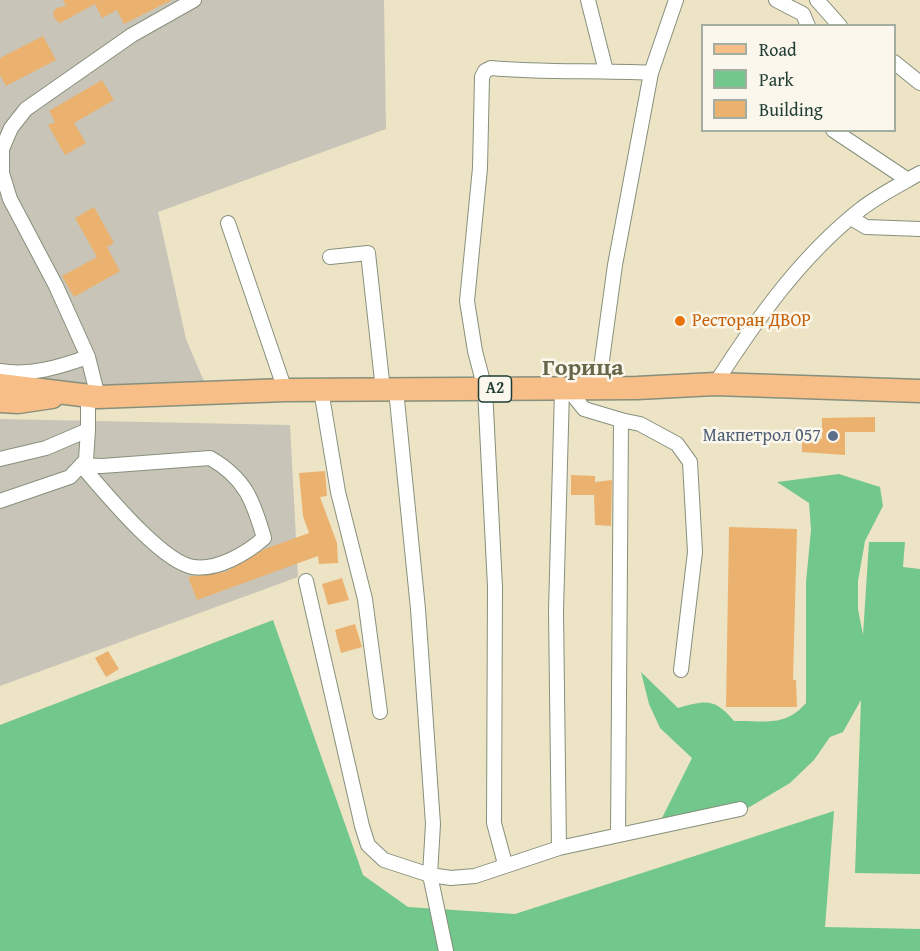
<!DOCTYPE html>
<html>
<head>
<meta charset="utf-8">
<style>
  body { margin:0 }
  #map { position:relative; width:920px; height:951px; overflow:hidden; background:#ede4c5; font-family:"Gentium Book Plus",serif }
  canvas { display:block }
  .legend { position:absolute; left:701px; top:24px; width:195px; height:108px; box-sizing:border-box; background:#fbf7ec; border:2px solid #a3ada2; margin:0; padding:8px 10px; list-style:none; font-size:18px; color:#1f3d34 }
  .legend li { display:flex; align-items:center; gap:12px; height:30px }
  .legend b { width:30px; border:2px solid #a3ada2 }
</style>
</head>
<body>
<div id="map">
<canvas width="920" height="951"></canvas>
<ul class="legend">
<li><b style="height:8px;background:#f7be88"></b>Road</li>
<li><b style="height:16px;background:#72c78c"></b>Park</li>
<li><b style="height:16px;background:#ebb26f"></b>Building</li>
</ul>
</div>
<script>
const context = document.querySelector('canvas').getContext('2d');
context.lineJoin = 'round';
function fillPath(path, color) { context.fillStyle = color; context.fill(path, 'evenodd'); }
function trace(path, color, width, dash) { context.strokeStyle = color; context.lineWidth = width; context.lineCap = dash ? 'butt' : 'round'; context.setLineDash(dash || []); context.stroke(path); }
function write(font, color, halo, rows, align = 'center') {
  context.font = font + ' "Gentium Book Plus",serif'; context.lineWidth = 5; context.setLineDash([]); context.textBaseline = 'middle'; context.strokeStyle = halo; context.fillStyle = color; for (const [text, x, y, turn = 0] of rows) {
    context.save(); context.translate(x, y); context.rotate((+turn || 0) * Math.PI / 180); context.textAlign = isNaN(turn) ? turn : align; if (halo) context.strokeText(text, 0, 0); context.fillText(text, 0, 0); context.restore();
  }
}
fillPath(new Path2D(`
  M0,0H384L386,129L158,212L186,339L206,386H0Z
  M0,419L290,425L298,577L0,686Z`), '#c8c4b8');
fillPath(new Path2D(`
  M839,474L880,487L883,506L865,541L858,581V609L863,635L869,542H905L903,567L920,569V874L855,873L861,700L843,732L830,737L814,760L790,783L753,805L727,820L662,818L692,758L660,728L649,704L641,672L678,708C706,700 715,698 734,721C763,720 785,728 806,703V582L811,530L809,503L777,482Z
  M273,620L363,875L408,907L515,914L834,811L825,927L920,929V951H0V725Z`), '#72c78c');
fillPath(new Path2D(`
  M63,0H172L124,24L117,10L102,18L95,4L60,23L55,19L53,13L56,8L66,6Z
  M43,36L56,60L6,86L0,75V58Z
  M102,80L114,100L74,123L86,143L65,155L48,125L55,122L49,111Z
  M94,207L114,243L107,247L120,271L74,297L62,276L97,257L75,218Z
  M875,417V432H845V455L802,452V439H822V418Z
  M325,471L327,496L320,497L337,543L338,563L319,564L318,556L197,600L188,577L225,572L265,549L309,533L303,516L299,473Z
  M571,475L595,476V482L612,480L611,526L595,525L594,495H571Z
  M729,527L797,529L793,680H796L797,707H726Z
  M342,578L349,600L328,605L322,584Z
  M355,624L362,647L341,653L335,630Z
  M108,651L119,669L106,677L95,658Z`), '#ebb26f');
const minor = new Path2D(`
  M588,0L606,71
  M776,0L803,14L808,26
  M817,0L840,26
  M894,62L920,83
  M833,130L908,180
  M851,218L866,227L920,229
  M228,223L285,390
  M330,257L368,253L383,390
  M0,371C31,376 59,367 88,357
  M715,384C756,320 801,256 861,209C879,195 901,184 920,173
  M568,389L584,409L621,420L618,834
  M598,389L615,265L651,73L676,0
  M321,390L338,492L365,599L380,712
  M396,390L418,609L433,824L430,875L446,951
  M98,397L88,357L56,286L10,199L2,173V149L11,128L26,109L132,35L194,0
  M621,420L640,424L677,444L690,462L695,552L681,670
  M210,458C245,478 253,500 264,538C247,553 217,571 193,567C161,562 103,490 81,465L102,466Z
  M0,459L46,448L88,430V396
  M0,501L70,477L86,460L88,430
  M306,581L362,826L368,845L384,860L430,875L451,878L475,876L559,848L740,809
  M559,848L556,611L562,390
  M505,864L494,823L495,587L485,389L475,351L467,301L480,168L482,77L485,71L491,68C544,73 597,70 651,73`);
const primary = new Path2D(`
  M0,385L98,397L285,390L637,388L715,384L920,391
  M0,401L18,402L52,397`);
trace(minor, '#86907c', 16);
trace(primary, '#86907c', 25);
trace(minor, '#fff', 14);
trace(primary, '#f7be88', 22);
for (const [x, y, r, color] of [
  [680,321,6,"#e8710a"],
  [833,436,6,"#5c6f8a"]
]) { const dot = new Path2D(); dot.arc(x, y, r, 0, 2 * Math.PI); context.fillStyle = color; context.fill(dot); trace(dot, '#fbf7ec', 2); }
for (const [x, y, w] of [
  [495,389,33]
]) { const box = new Path2D(); box.roundRect(x - w / 2, y - 13, w, 26, 4.5); context.fillStyle = '#fbf7ec'; context.fill(box); trace(box, '#1f3d34', 1.5); }
write('bold 16px', '#1f3d34', null, [
  ["A2",495,389]
]);
write('18px', '#c56008', '#fbf7ec', [
  ["Ресторан ДВОР",692,321]
], 'left');
write('18px', '#4e5e75', '#fbf7ec', [
  ["Макпетрол 057",821,436]
], 'right');
write('bold 24px', '#666649', '#fbf7ec', [
  ["Горица",583,369]
]);
</script>
</body>
</html>
